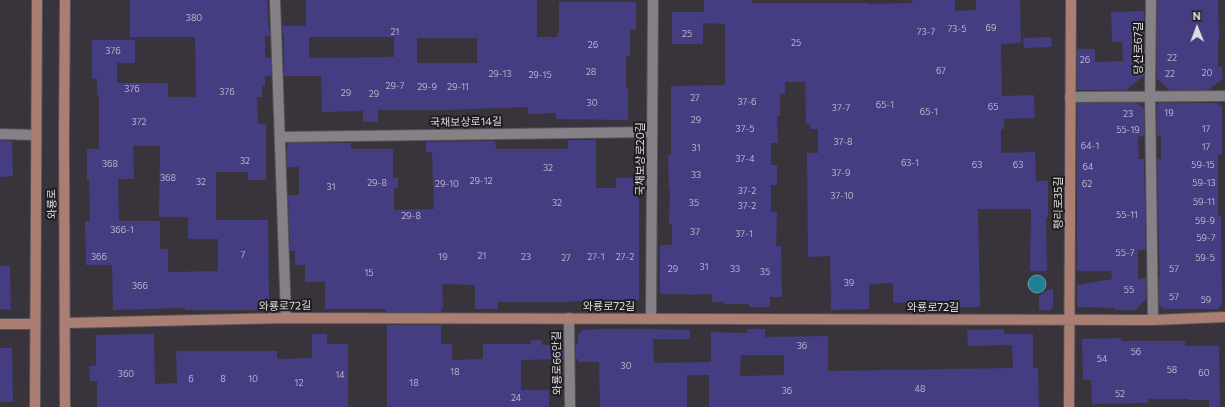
<!DOCTYPE html>
<html>
<head>
<meta charset="utf-8">
<style>
  body { margin:0 }
  #map { position:relative; width:1225px; height:407px; overflow:hidden; background:#39343b; font-family:Commissioner,sans-serif }
  canvas { display:block }
  .north { position:absolute; left:1177px; top:8px; width:40px; height:40px; -webkit-text-stroke:3px #1f1d20; paint-order:stroke; rotate:359deg; font-size:11px; font-weight:700; line-height:16px; text-align:center; color:#dfdce0 }
  .north::after { content:''; display:block; margin:auto; width:14px; height:18px; background:#dfdce0; clip-path:polygon(50% 0,100% 100%,50% 72%,0 100%) }
</style>
</head>
<body>
<div id="map">
<canvas width="1225" height="407"></canvas>
<div class="north">N</div>
</div>
<script>
const context = document.querySelector('canvas').getContext('2d');
context.lineJoin = 'round';
function fillPath(path, color) { context.fillStyle = color; context.fill(path, 'evenodd'); }
function trace(path, color, width, dash) { context.strokeStyle = color; context.lineWidth = width; context.lineCap = dash ? 'butt' : 'round'; context.setLineDash(dash || []); context.stroke(path); }
function write(font, color, halo, rows, align = 'center') {
  context.font = font + ' Commissioner,"Noto Sans KR",sans-serif'; context.lineWidth = 4; context.setLineDash([]); context.textBaseline = 'middle'; context.strokeStyle = halo; context.fillStyle = color; for (const [text, x, y, turn = 0] of rows) {
    context.save(); context.translate(x, y); context.rotate((+turn || 0) * Math.PI / 180); context.textAlign = isNaN(turn) ? turn : align; if (halo) context.strokeText(text, 0, 0); context.fillText(text, 0, 0); context.restore();
  }
}
const water = new Path2D(`
  M1028 284a9 9 0 1 1 18 0a9 9 0 1 1-18 0Z`);
fillPath(water, '#227f95');
trace(water, '#5b9bac', 1);
fillPath(new Path2D(`
  M130,0H267L268,26H269L270,36H265V58H271V76H265V86H262V97H257L258,124H266V180H248V172H216V220H268L269,300L260,310H185V308L113,310L112,265H86L85,221H90L89,180H87V149H99V95H97V79H92V40H135V63H117V83H168V97H196L195,37H130ZM133,146H160L159,217H188V239H218V271L168,272V249H160V221H119L118,179H134Z
  M306,0H537V37H557V33H559V2H636V30H630V56H626V87H628V120L556,119V113L528,114V107L445,110H378V122H363V111L322,112L321,76H284V36H283L282,26H306ZM309,37H394V57L309,58ZM417,38H477V63H417Z
  M704,0H752V3H868V4L913,3L912,0H955V11L976,10V0H1020L1021,43L1001,44L1002,96L1034,95L1035,118L1004,119V129H1001V153L1035,152L1036,181H1048V217H1046L1047,271H1030L1031,209H978L980,307L918,308V302L893,303V283L869,284V309L831,310L830,256L808,257L807,153H818V129H810V124H806L805,82H785V94H780V116H777L778,143H771V165H777V185H771V212H777L776,246H781L782,297H770V307H749V304H724V302H712V294L689,295V294H660V245H672V224L669,225L670,189H669L668,155H671V86L725,85V24L703,23V44H672V12H704Z
  M1157,0H1218L1219,42H1218V67H1222L1223,79L1208,90H1169L1157,79Z
  M1144,11V76L1126,90H1077V49H1095V62L1123,61L1122,42H1112L1111,12Z
  M1051,37L1052,47L1024,48L1023,38Z
  M1077,103H1137L1144,109V136L1138,137L1139,159H1144L1146,250H1138V279L1146,278V299L1135,310H1114V308L1077,307V285L1112,279L1111,271H1077Z
  M1159,103H1217L1222,106V155H1218V216H1221L1222,304L1218,309H1164L1159,305V278H1160L1159,250L1157,159H1161V136H1157V105Z
  M0,140L12,141L13,176L0,177Z
  M568,140H596V188H616V178H639V300L560,302H498V309H475V285L442,284L443,308H441V312H386V309H325V282H305V265H295V251H290L288,195H299V167H287V145L288,143H351V149H393V178L398,177V188H394V210L434,209L432,152H426V142L495,141L496,149H568Z
  M0,266H10L11,310L0,309Z
  M1053,289V307L1050,310H1039V297L1045,291Z
  M387,325H441V344H452V360L483,359V344H531V340H542V345L563,344V359L521,360V390H549V407H387Z
  M599,329H653L690,330V339H653L654,363L711,362V332L747,333V329H765V337L828,336V371L1013,368L1012,345L968,346L967,330L1004,329V334H1033V368H1038L1039,407H709V375H687V407H600L599,362H578V359H576V344H578V335L583,330ZM741,355H784V375L740,376Z
  M154,334L155,384L177,383L176,351H277V359L312,358V334H327V344H348V407H97V381H90L89,366H96V335Z
  M1121,338V341H1185V346H1219L1220,407H1209V400H1189V399H1148V403L1092,404L1091,380H1083L1082,339Z
  M0,348H12L13,402H0Z`), '#453d81');
const street = new Path2D(`
  M275,0L286,318
  M1151,0L1150,96L1153,320
  M1070,97L1225,96
  M0,134L36,135
  M280,137L652,132
  M569,318L570,407
  M651,319L653,0`);
const secondary = new Path2D(`
  M65,0L64,135L65,407
  M66,323L286,318L1153,320L1225,317
  M0,324H35
  M35,407L37,0
  M1069,407L1071,0`);
trace(street, '#555257', 12);
trace(secondary, '#555257', 12);
trace(street, '#868087', 10);
trace(secondary, '#aa7e72', 10);
write('9px', '#b8b4c8', null, [
  ["380",194,18],
  ["69",991,28],
  ["73-5",957,29],
  ["21",395,32],
  ["73-7",926,32],
  ["25",687,34],
  ["25",796,43],
  ["26",593,45],
  ["376",113,51],
  ["22",1172,58],
  ["26",1085,60],
  ["67",941,71],
  ["28",591,72],
  ["20",1207,73],
  ["29-13",500,74],
  ["22",1170,74],
  ["29-15",540,75],
  ["29-7",395,86],
  ["29-9",427,87],
  ["29-11",458,87],
  ["376",132,89],
  ["376",227,92],
  ["29",346,93],
  ["29",374,94],
  ["27",695,98],
  ["37-6",747,102],
  ["30",592,103],
  ["65-1",885,105],
  ["65",993,107],
  ["37-7",841,108],
  ["65-1",929,112],
  ["19",1169,113],
  ["23",1128,114],
  ["29",696,120],
  ["372",139,122],
  ["37-5",745,129],
  ["17",1206,129],
  ["55-19",1128,130],
  ["37-8",843,142],
  ["64-1",1090,146],
  ["17",1206,147],
  ["31",696,148],
  ["37-4",745,159],
  ["32",245,161],
  ["63-1",910,163],
  ["368",110,164],
  ["63",977,165],
  ["63",1018,165],
  ["59-15",1203,165],
  ["64",1088,167],
  ["32",548,168],
  ["37-9",841,173],
  ["33",696,175],
  ["368",168,178],
  ["29-12",481,181],
  ["32",201,182],
  ["29-8",377,183],
  ["59-13",1204,183],
  ["29-10",447,184],
  ["62",1087,184],
  ["31",331,187],
  ["37-2",747,191],
  ["37-10",842,196],
  ["59-11",1204,202],
  ["32",557,203],
  ["35",694,203],
  ["37-2",747,206],
  ["55-11",1127,215],
  ["29-8",411,216],
  ["59-9",1205,221],
  ["366-1",122,230],
  ["37",695,232],
  ["37-1",744,234],
  ["59-7",1206,238],
  ["55-7",1125,253],
  ["7",243,255],
  ["21",482,256],
  ["366",99,257],
  ["19",443,257],
  ["23",526,257],
  ["27-1",596,257],
  ["27-2",625,257],
  ["27",566,258],
  ["59-5",1205,258],
  ["31",704,267],
  ["29",673,269],
  ["33",735,269],
  ["57",1174,269],
  ["35",765,272],
  ["15",369,273],
  ["39",849,283],
  ["366",140,286],
  ["55",1129,290],
  ["57",1174,297],
  ["59",1206,300],
  ["36",802,346],
  ["56",1136,352],
  ["54",1102,359],
  ["30",626,366],
  ["58",1172,370],
  ["18",455,372],
  ["60",1204,373],
  ["360",126,374],
  ["14",340,375],
  ["6",191,379],
  ["8",223,379],
  ["10",253,379],
  ["12",299,383],
  ["18",414,383],
  ["48",920,389],
  ["36",787,391],
  ["52",1120,394],
  ["24",516,398]
]);
write('11px', '#dfdce0', '#1f1d20', [
  ["당산로67길",1138,48,-90],
  ["국채보상로14길",466,122,-1],
  ["국채보상로20길",640,159,-90],
  ["평리로35길",1058,203,-90],
  ["와룡로",52,204,-91],
  ["와룡로72길",285,306,-1],
  ["와룡로72길",609,306],
  ["와룡로72길",933,307],
  ["와룡로66안길",557,363,-91]
]);
</script>
</body>
</html>
